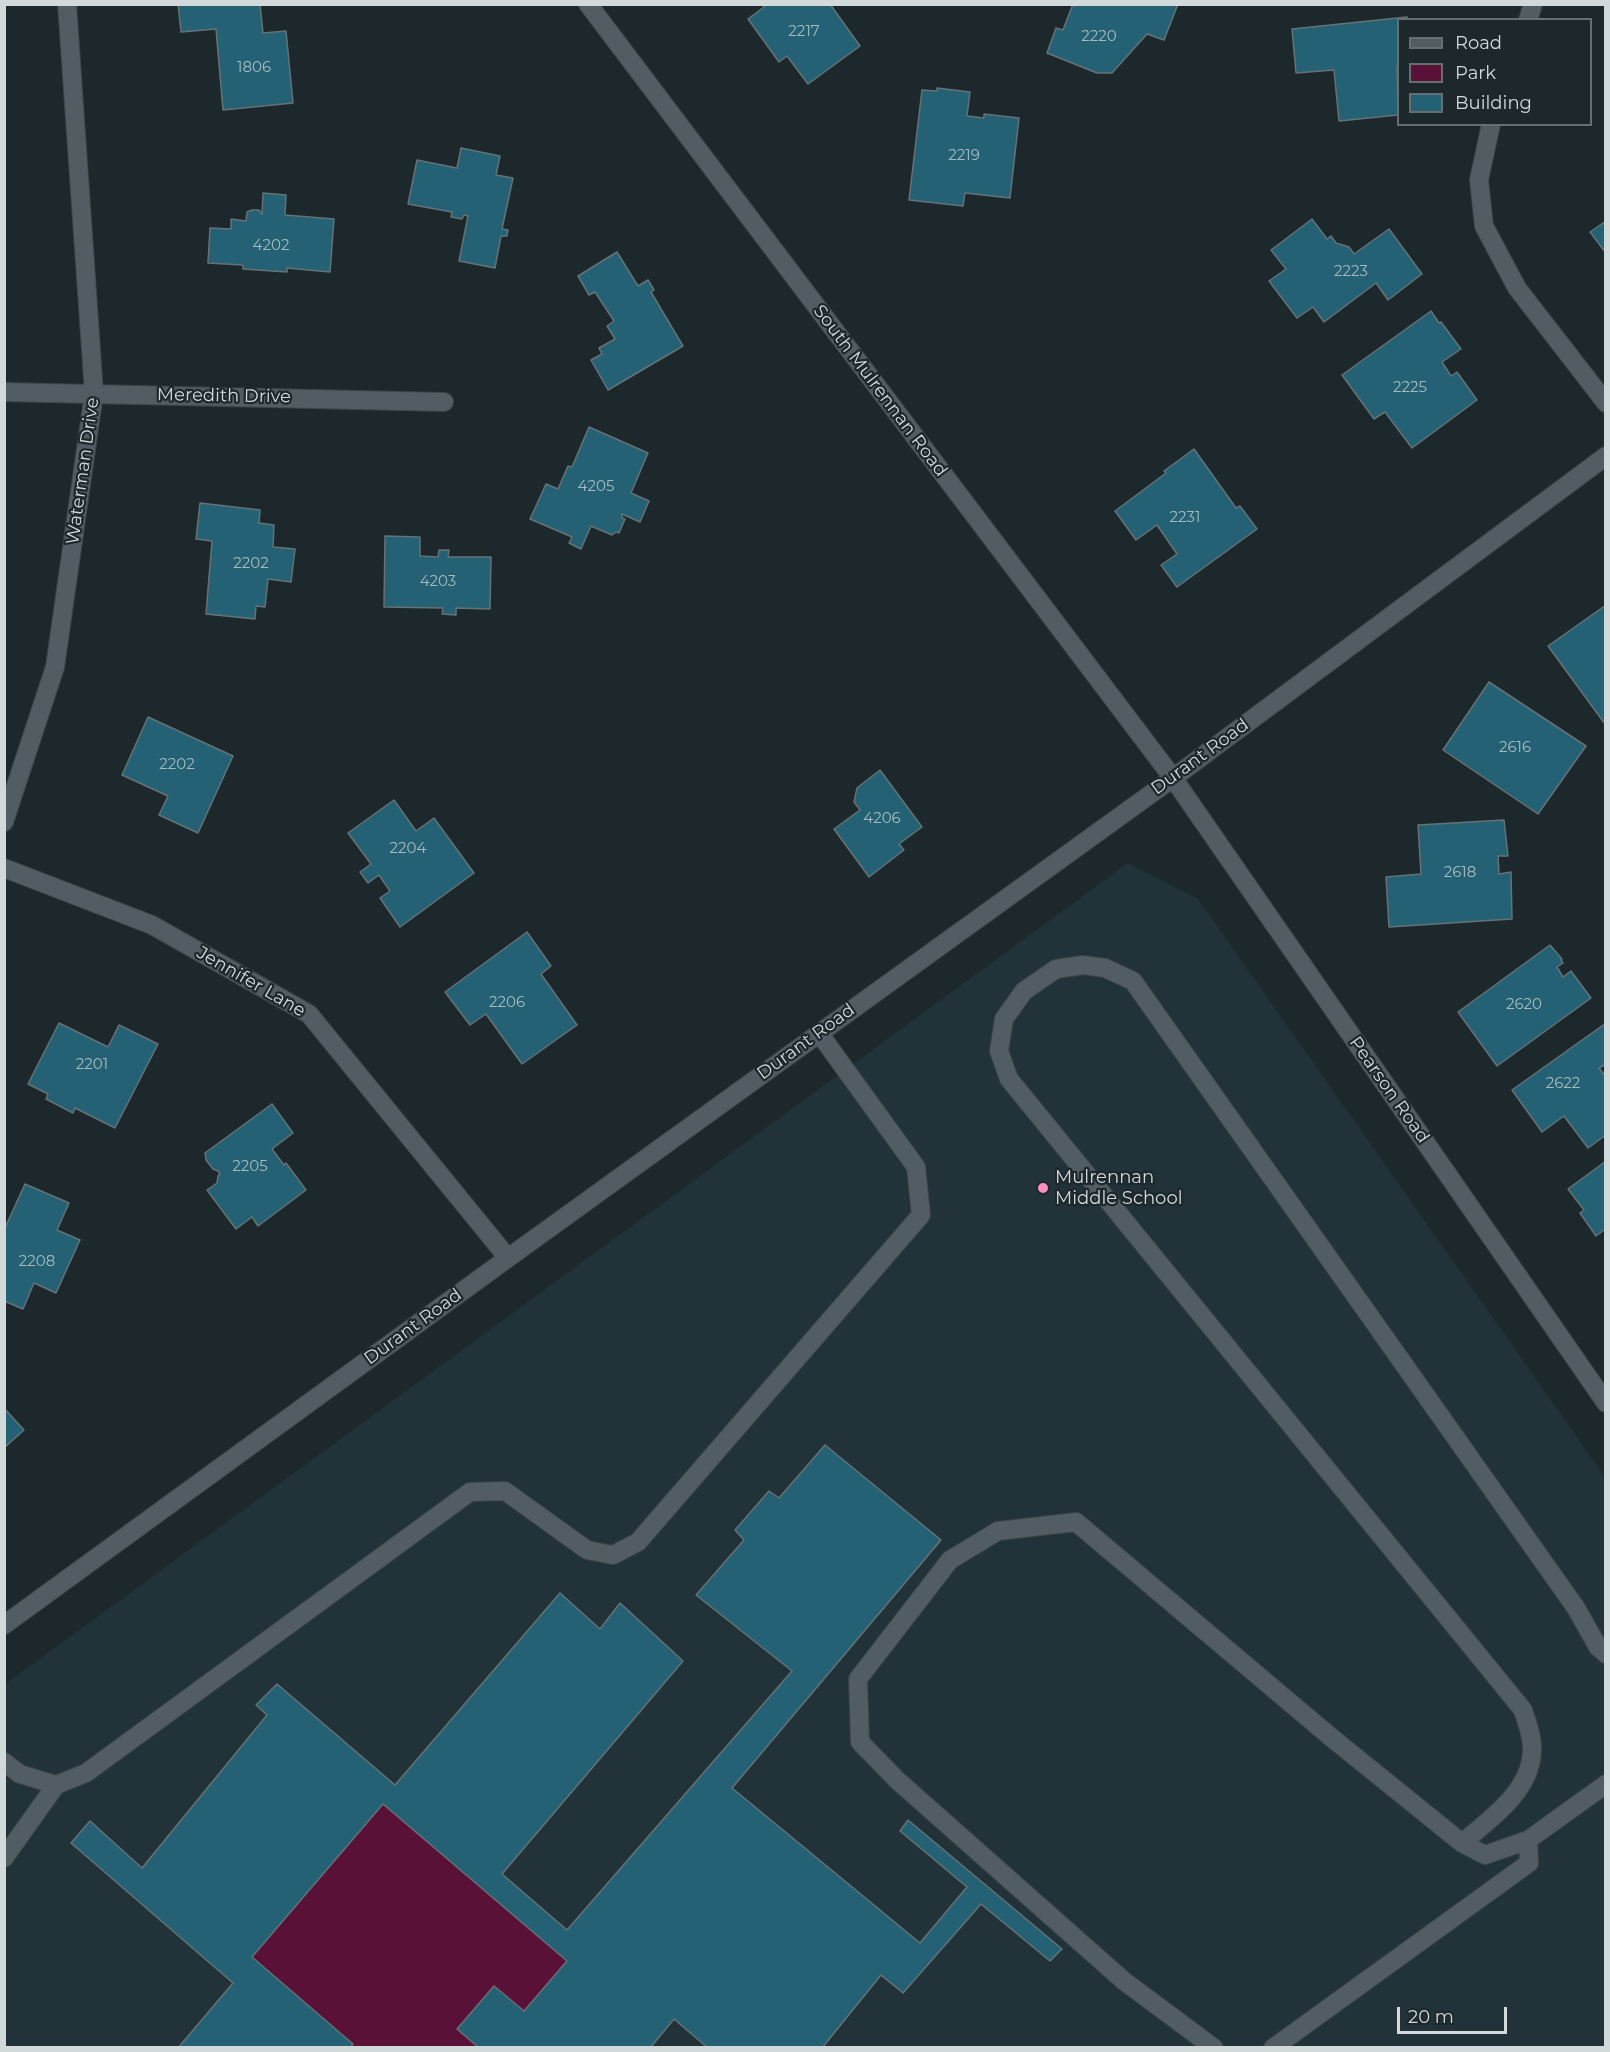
<!DOCTYPE html>
<html>
<head>
<meta charset="utf-8">
<style>
  body { margin:0 }
  #map { position:relative; width:1610px; height:2052px; overflow:hidden; background:#1d282c; font-family:Montserrat,sans-serif }
  canvas { display:block }
  .frame { position:absolute; inset:0; border:6px solid #d2d9db; pointer-events:none }
  .legend { position:absolute; left:1397px; top:18px; width:195px; height:108px; box-sizing:border-box; background:#1d282c; border:2px solid #656f72; margin:0; padding:8px 10px; list-style:none; font-size:18px; color:#d2d9db }
  .legend li { display:flex; align-items:center; gap:12px; height:30px }
  .legend b { width:30px; border:2px solid #656f72 }
  .scale { position:absolute; left:1397px; top:2007px; width:110px; height:27px; box-sizing:border-box; border:3px solid #d2d9db; border-top:0; padding-left:8px; font-size:18px; line-height:21px; white-space:nowrap; color:#d2d9db; -webkit-text-stroke:4px #1d282c; paint-order:stroke }
</style>
</head>
<body>
<div id="map">
<canvas width="1610" height="2052"></canvas>
<div class="frame"></div>
<ul class="legend">
<li><b style="height:8px;background:#515d62"></b>Road</li>
<li><b style="height:16px;background:#591138"></b>Park</li>
<li><b style="height:16px;background:#246174"></b>Building</li>
</ul>
<div class="scale">20 m</div>
</div>
<script>
const context = document.querySelector('canvas').getContext('2d');
context.lineJoin = 'round';
function fillPath(path, color) { context.fillStyle = color; context.fill(path, 'evenodd'); }
function trace(path, color, width, dash) { context.strokeStyle = color; context.lineWidth = width; context.lineCap = dash ? 'butt' : 'round'; context.setLineDash(dash || []); context.stroke(path); }
function write(font, color, halo, rows, align = 'center') {
  context.font = font + ' Montserrat,sans-serif'; context.lineWidth = 4.5; context.setLineDash([]); context.textBaseline = 'middle'; context.strokeStyle = halo; context.fillStyle = color; for (const [text, x, y, turn = 0] of rows) {
    context.save(); context.translate(x, y); context.rotate((+turn || 0) * Math.PI / 180); context.textAlign = isNaN(turn) ? turn : align; if (halo) context.strokeText(text, 0, 0); context.fillText(text, 0, 0); context.restore();
  }
}
fillPath(new Path2D(`
  M1128,863L1198,899L1605,1477V2047H5L4,1685Z`), '#213339');
fillPath(new Path2D(`
  M383,1804L567,1961L524,2011L494,1986L479,2047L350,2048L353,2044L252,1957Z`), '#591138');
const building = new Path2D(`
  M178,4H260L263,33L286,31L293,103L223,110L216,29L181,32Z
  M762,4H830L860,46L808,84L787,56L779,62L748,19L764,7Z
  M1073,4H1178L1164,40L1147,34L1112,73H1097L1047,53L1056,28L1063,30Z
  M1407,17V20H1398V66H1397L1398,115L1339,121L1334,70L1296,73L1292,29Z
  M937,88L970,92L967,116L984,118V114L1019,118L1010,198L965,193L963,206L909,200L922,90L937,91Z
  M461,148L500,156L496,175L513,178L502,229L508,230L507,236H501L495,268L459,261L468,216L464,215L462,219L451,217L452,212L408,204L417,160L457,168Z
  M263,193L286,195L285,215L334,219L330,272L287,268V272L243,269V265L208,263L210,228L231,229V219L246,221L247,212L252,210H259L262,214Z
  M1312,219L1327,239L1331,236L1336,243L1349,247L1354,254L1389,229L1422,274L1388,300L1376,283L1324,322L1313,307L1297,318L1269,281L1286,269L1271,250Z
  M1606,221V253L1590,232Z
  M617,252L638,286L648,280L654,290L651,292L683,346L608,390L591,360L602,354L599,348L615,339L607,326L614,321L595,292L589,295L578,276Z
  M1431,311L1439,323L1441,322L1461,349L1442,362L1451,376L1457,372L1477,400L1412,448L1385,412L1374,419L1342,375Z
  M589,427L648,453L631,493L649,501L640,522L622,514V518L625,519L619,533L616,532L612,535L591,526L581,549L569,543L572,537L530,519L546,484L558,489L568,466L572,467Z
  M1194,449L1236,508L1240,506L1257,529L1177,587L1161,565L1177,554L1157,525L1136,540L1115,511L1166,473L1164,471Z
  M200,503L260,510L259,523L274,525L273,547L295,549L291,582L268,579L265,607L256,606L255,619L206,614L212,541L196,539Z
  M385,536L420,537V556L438,557L439,550H449L448,557H491L490,609L456,608V615L442,614L443,608L384,607Z
  M1606,605V724H1605L1548,646Z
  M1489,682L1586,746L1538,814L1443,750Z
  M148,717L233,756L198,833L159,815L168,796L122,775Z
  M880,770L922,827L899,844L904,850L869,877L834,829L860,810L854,802L857,788Z
  M394,800L416,831L434,818L474,873L400,927L380,898L390,891L379,875L368,883L360,872L371,864L348,833Z
  M1504,820L1508,856H1498L1499,874L1511,872L1512,919L1389,927L1386,877L1421,874L1418,825Z
  M527,932L551,966L541,974L577,1025L522,1064L486,1014L470,1025L445,992Z
  M1550,945L1562,959L1561,960L1563,963L1557,967L1563,977L1571,971L1591,998L1497,1066L1458,1012Z
  M59,1023L108,1047L119,1025L158,1044L115,1128L75,1108L73,1113L46,1099L48,1094L28,1084Z
  M1606,1023V1064L1599,1068L1606,1077V1135L1588,1148L1564,1116L1542,1132L1512,1090Z
  M272,1104L293,1133L272,1149L284,1165L286,1163L306,1190L258,1226L252,1217L236,1229L207,1190L217,1183L218,1176L220,1174L218,1171L213,1169L206,1160L205,1153Z
  M1606,1161V1231L1604,1230L1596,1236L1580,1213L1584,1210L1568,1189Z
  M25,1184L69,1203L57,1230L80,1240L56,1293L34,1283L23,1309L4,1301V1230Z
  M4,1408L24,1430L4,1448Z
  M825,1445L941,1540L732,1788L920,1943L967,1887L900,1831L908,1820L1062,1949L1050,1961L981,1904L903,1993L881,1975L822,2048H708L674,2019L650,2048H479L457,2029L494,1986L524,2011L567,1961L383,1804L252,1957L353,2044L350,2048H178L233,1983L71,1843L90,1821L142,1868L267,1715L256,1705L277,1684L395,1785L560,1593L600,1629L620,1603L683,1661L502,1874L567,1930L792,1671L696,1595L744,1540L735,1530L769,1491L779,1498Z`);
fillPath(building, '#246174');
trace(building, '#657276', 1.5);
const minor = new Path2D(`
  M588,4L1173,778L1606,1403
  M1528,20L1533,4
  M1491,124L1479,180L1484,226L1517,288L1606,403
  M4,392L444,402
  M4,822L55,667L94,393L67,4
  M4,868L152,925L309,1014L508,1258
  M4,1625L508,1258L1173,778L1606,456
  M4,1762L20,1774L56,1785L86,1773L470,1492L505,1491L587,1550L613,1555L638,1542L921,1215L916,1167L819,1033
  M1462,1843C1490,1819 1530,1792 1532,1752C1533,1737 1527,1723 1523,1710L1009,1079L999,1051L1004,1019L1024,991L1056,969L1083,965L1105,968L1133,981L1576,1608L1598,1647L1606,1654
  M4,1858L56,1785
  M1214,2048L1124,1981L897,1780L860,1742L858,1679L950,1560L998,1531L1076,1522L1332,1738L1462,1843L1485,1855L1528,1840L1606,1784
  M1273,2048L1529,1863L1528,1840`);
trace(minor, '#3c4548', 20);
trace(minor, '#515d62', 18);
for (const [x, y, r, color] of [
  [1043,1188,6,"#fd8ec0"]
]) { const dot = new Path2D(); dot.arc(x, y, r, 0, 2 * Math.PI); context.fillStyle = color; context.fill(dot); trace(dot, '#1d282c', 2); }
write('15px', '#a6bbc1', null, [
  ["2217",804,32],
  ["2220",1099,37],
  ["1806",254,68],
  ["2219",964,156],
  ["4202",271,246],
  ["2223",1351,272],
  ["2225",1410,388],
  ["4205",596,487],
  ["2231",1185,518],
  ["2202",251,564],
  ["4203",438,582],
  ["2616",1515,748],
  ["2202",177,765],
  ["4206",882,819],
  ["2204",408,849],
  ["2618",1460,873],
  ["2206",507,1003],
  ["2620",1524,1005],
  ["2201",92,1065],
  ["2622",1563,1084],
  ["2205",250,1167],
  ["2208",37,1262]
]);
write('18px', '#d2d9db', '#1d282c', [
  ["South Mulrennan Road",880,391,53],
  ["Meredith Drive",224,396,1],
  ["Waterman Drive",83,471,-82],
  ["Durant Road",1200,757,-36],
  ["Jennifer Lane",251,982,30],
  ["Durant Road",806,1042,-36],
  ["Pearson Road",1389,1090,55],
  ["Durant Road",413,1327,-36]
]);
write('18px', '#d2d9db', '#1d282c', [
  ["Mulrennan",1055,1178],
  ["Middle School",1055,1199]
], 'left');
</script>
</body>
</html>
